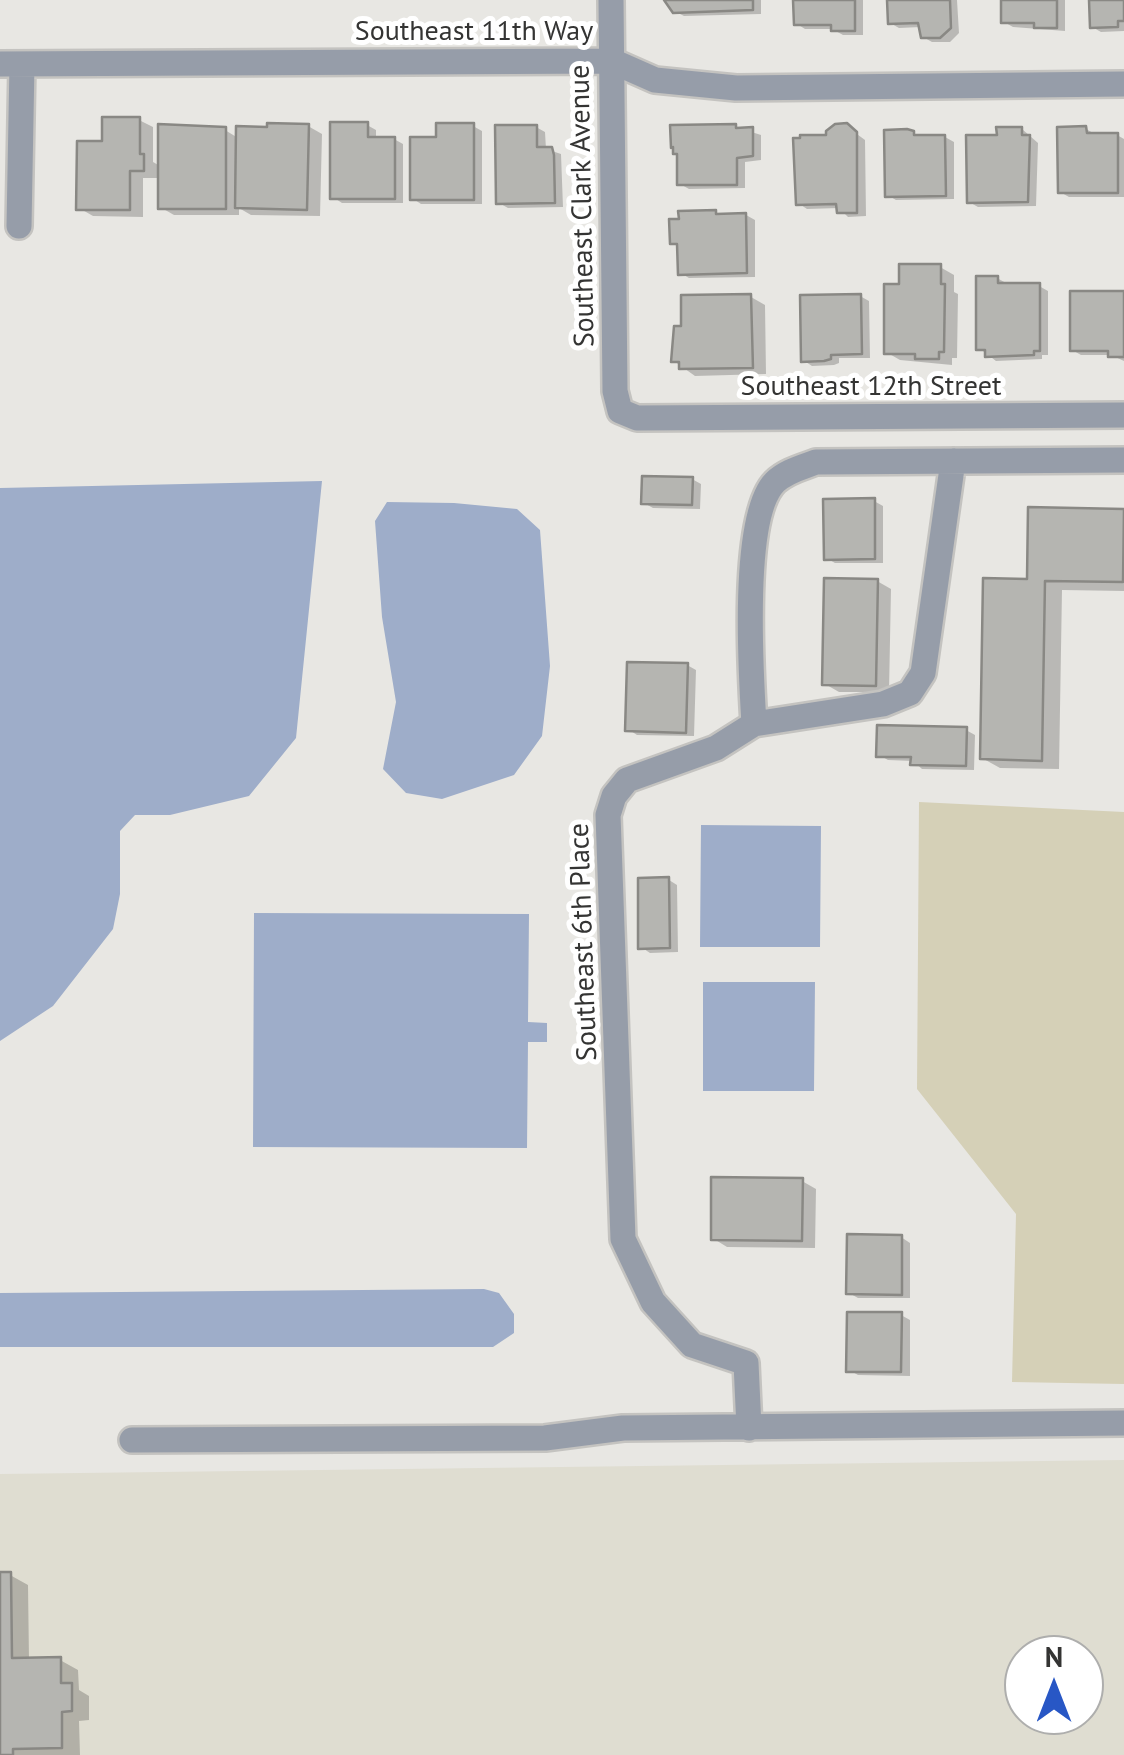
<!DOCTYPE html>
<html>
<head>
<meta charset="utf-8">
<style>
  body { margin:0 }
  #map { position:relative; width:1124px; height:1755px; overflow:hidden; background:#e8e7e3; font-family:"PT Sans",sans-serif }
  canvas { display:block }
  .north { position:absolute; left:1004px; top:1635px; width:100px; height:100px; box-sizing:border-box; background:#fff; border:2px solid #aeaead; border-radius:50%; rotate:0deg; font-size:28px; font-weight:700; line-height:40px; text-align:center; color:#343433 }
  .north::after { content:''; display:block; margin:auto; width:35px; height:45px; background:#2857c5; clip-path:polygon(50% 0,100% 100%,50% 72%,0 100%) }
</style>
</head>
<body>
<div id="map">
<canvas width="1124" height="1755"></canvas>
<div class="north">N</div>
</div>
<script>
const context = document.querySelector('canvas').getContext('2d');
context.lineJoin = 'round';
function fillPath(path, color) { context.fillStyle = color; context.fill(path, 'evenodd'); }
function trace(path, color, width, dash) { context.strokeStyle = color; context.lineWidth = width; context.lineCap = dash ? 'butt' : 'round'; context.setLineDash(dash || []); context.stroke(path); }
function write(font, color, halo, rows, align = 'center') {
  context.font = font + ' "PT Sans",sans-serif'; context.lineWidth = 10; context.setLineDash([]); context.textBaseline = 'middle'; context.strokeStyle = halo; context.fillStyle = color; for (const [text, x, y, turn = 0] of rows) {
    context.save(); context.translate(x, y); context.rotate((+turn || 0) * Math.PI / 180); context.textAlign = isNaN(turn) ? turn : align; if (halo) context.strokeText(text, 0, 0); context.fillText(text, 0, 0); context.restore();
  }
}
fillPath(new Path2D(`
  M1124,1460V1755H0V1474ZM1024,1655H1084V1715H1024Z`), '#dfddd1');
fillPath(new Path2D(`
  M919,802L1124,812V1384L1012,1382L1016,1214L917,1089Z`), '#d5d0b7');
fillPath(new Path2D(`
  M322,481L296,738L249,796L170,815H135L120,831V894L113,929L53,1006L0,1041V488Z
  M387,502L454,503L517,509L540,530L550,666L542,736L514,775L442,799L406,793L383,769L396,702L382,617L375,521Z
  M701,825L821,826L820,947H700Z
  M254,913L529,914L528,1022L547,1023V1042H528L527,1148L253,1147Z
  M703,982H815L814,1091H703Z
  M484,1289L499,1293L514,1314V1333L493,1347H0V1293Z`), '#9eadc9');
fillPath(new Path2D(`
  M667,0H761V14L684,16L674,11Z
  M796,0H863V35H843L832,29H805L797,24Z
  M890,0H957L959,33L950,42H932L923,37L921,27L899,28L890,23Z
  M1003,0H1065V31L1013,27L1004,22Z
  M1092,0H1124V31L1101,32L1092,27Z
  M139,120L153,127V162L160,166L225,130L238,138L308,126L322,134L320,216L251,215L239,208V215H174L160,207V178H143V217L93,216L79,208L105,144Z
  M367,125L376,130V139H394L403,144V203H342L333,197Z
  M473,126L482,131V204H421L412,198L438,139Z
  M846,126L865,140L866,216L848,217L839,208L807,209L798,203L829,137Z
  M536,127L545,132L546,149L561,154L563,207L508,208L499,203Z
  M736,127L761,135V160L745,162V188L689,189L680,184L679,155Z
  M1022,129L1038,143L1036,206L978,207L969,202L999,137Z
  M1086,129L1095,134L1117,135L1124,139V197H1069L1060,192Z
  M913,134L920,138L945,137L954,142V199L896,200L887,195Z
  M746,215L755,220V277L689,278L680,273L679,246L672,242Z
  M940,267L954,275V292L958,294L957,358H952V365L900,360L886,352L901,287Z
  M997,278L1006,283L1039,286L1048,291V355H1042V359L996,361L979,348Z
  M1124,293V361L1111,355H1081L1072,350Z
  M860,296L869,301L870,358H839V363L834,365L812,366L803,360Z
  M751,297L765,305L766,374L695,376L674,361Z
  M692,479L701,484L700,509L653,508L644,503Z
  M874,501L883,506V563H835L826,558Z
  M1031,509L1124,512V591L1062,590L1059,769L1000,768L982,758L1029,581Z
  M877,581L891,589L889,692H839L825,684Z
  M687,665L696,670L694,736L637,735L628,729Z
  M966,730L975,735L974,770L922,769L913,761L888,760L879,755Z
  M669,880L677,885L678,952L650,953L641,947Z
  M802,1181L816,1189L815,1248L727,1247L714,1239Z
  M901,1237L910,1243V1298H858L849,1293Z
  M901,1315L910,1320V1376L858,1375L849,1370Z
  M0,1575H10L28,1585L29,1660H60L78,1670L79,1690L89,1696V1720L79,1721L80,1755H0Z`), '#0003');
const building = new Path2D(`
  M664,0H753V10L673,13Z
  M793,0H855V31H831V25H794Z
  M887,0H950L951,28L940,38H921L918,23L888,24Z
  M1001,0H1057V28H1034V23H1001Z
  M1089,0H1124V21H1118V27L1090,28Z
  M102,117H140V154H144V171H130V210H76L77,141H102Z
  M330,122H368V137H395V199H330Z
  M267,123L309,124L307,210L235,208L236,126L267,127Z
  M436,123H474V200H410V137H436Z
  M847,123L857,132V213H837L836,204L796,205L793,138H800V135H826V131L835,124Z
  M158,124L226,127V209H158Z
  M736,124V128L753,127V156L737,158V185H677V154H673V147L671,148L670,125Z
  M495,125H537V147H552L554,155L555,203L496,204Z
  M1086,126L1087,133H1118V193H1058L1057,127Z
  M996,127H1022V135H1030L1028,202L967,203L966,135H997Z
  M907,129L914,131V135H945L946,196L885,197L884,130Z
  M716,210V214L746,213L747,273L678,275L677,244H670L669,219H679L678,211Z
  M899,264H941V284H945L944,352H939V359H915V354H884V284H899Z
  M976,276H998V283H1040V351H1034V355L985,357V350H976Z
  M1070,291H1124V357H1108V351H1070Z
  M751,294L753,368L679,369V362H671L674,326H681V295Z
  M861,294L862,354L831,355V359L824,361L801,362L800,295Z
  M642,476L693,477L692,505L641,504Z
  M875,498V559L824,560L823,499Z
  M1028,507L1124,509L1123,582L1045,581L1042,761L980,759L983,578L1027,579Z
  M824,578L878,579L876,686L822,685Z
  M627,662L688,663L686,733L625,731Z
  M877,725L967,727L966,766L910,765L911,757H876Z
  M669,877L670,948L638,949V878Z
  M711,1177L803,1178L802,1241L711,1240Z
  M847,1234L902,1235V1295L846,1294Z
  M847,1312H902L901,1372H846Z
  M0,1572H11L12,1658L61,1657V1683H72V1711L62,1712V1748L13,1749V1755H0Z`);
fillPath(building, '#b5b5b1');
trace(building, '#898884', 2.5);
const minor = new Path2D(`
  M611,0L615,391L620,411L637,418L1124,415
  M0,64L612,61L655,80L736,88L1124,84
  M19,226L22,64
  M754,724L883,704L910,693L923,673L953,461
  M749,1428L746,1363L692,1345L653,1302L623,1239L608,815L614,796L627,780L716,748L754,724C751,675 741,516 775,482C786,471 803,467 816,462L1124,460
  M132,1440L545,1438L623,1428L1124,1423`);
trace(minor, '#c4c3c0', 30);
trace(minor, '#969da9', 25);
write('28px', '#343433', '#fff', [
  ["Southeast 11th Way",474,32],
  ["Southeast Clark Avenue",583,206,-91],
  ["Southeast 12th Street",871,387],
  ["Southeast 6th Place",584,942,-92]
]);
</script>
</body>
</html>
